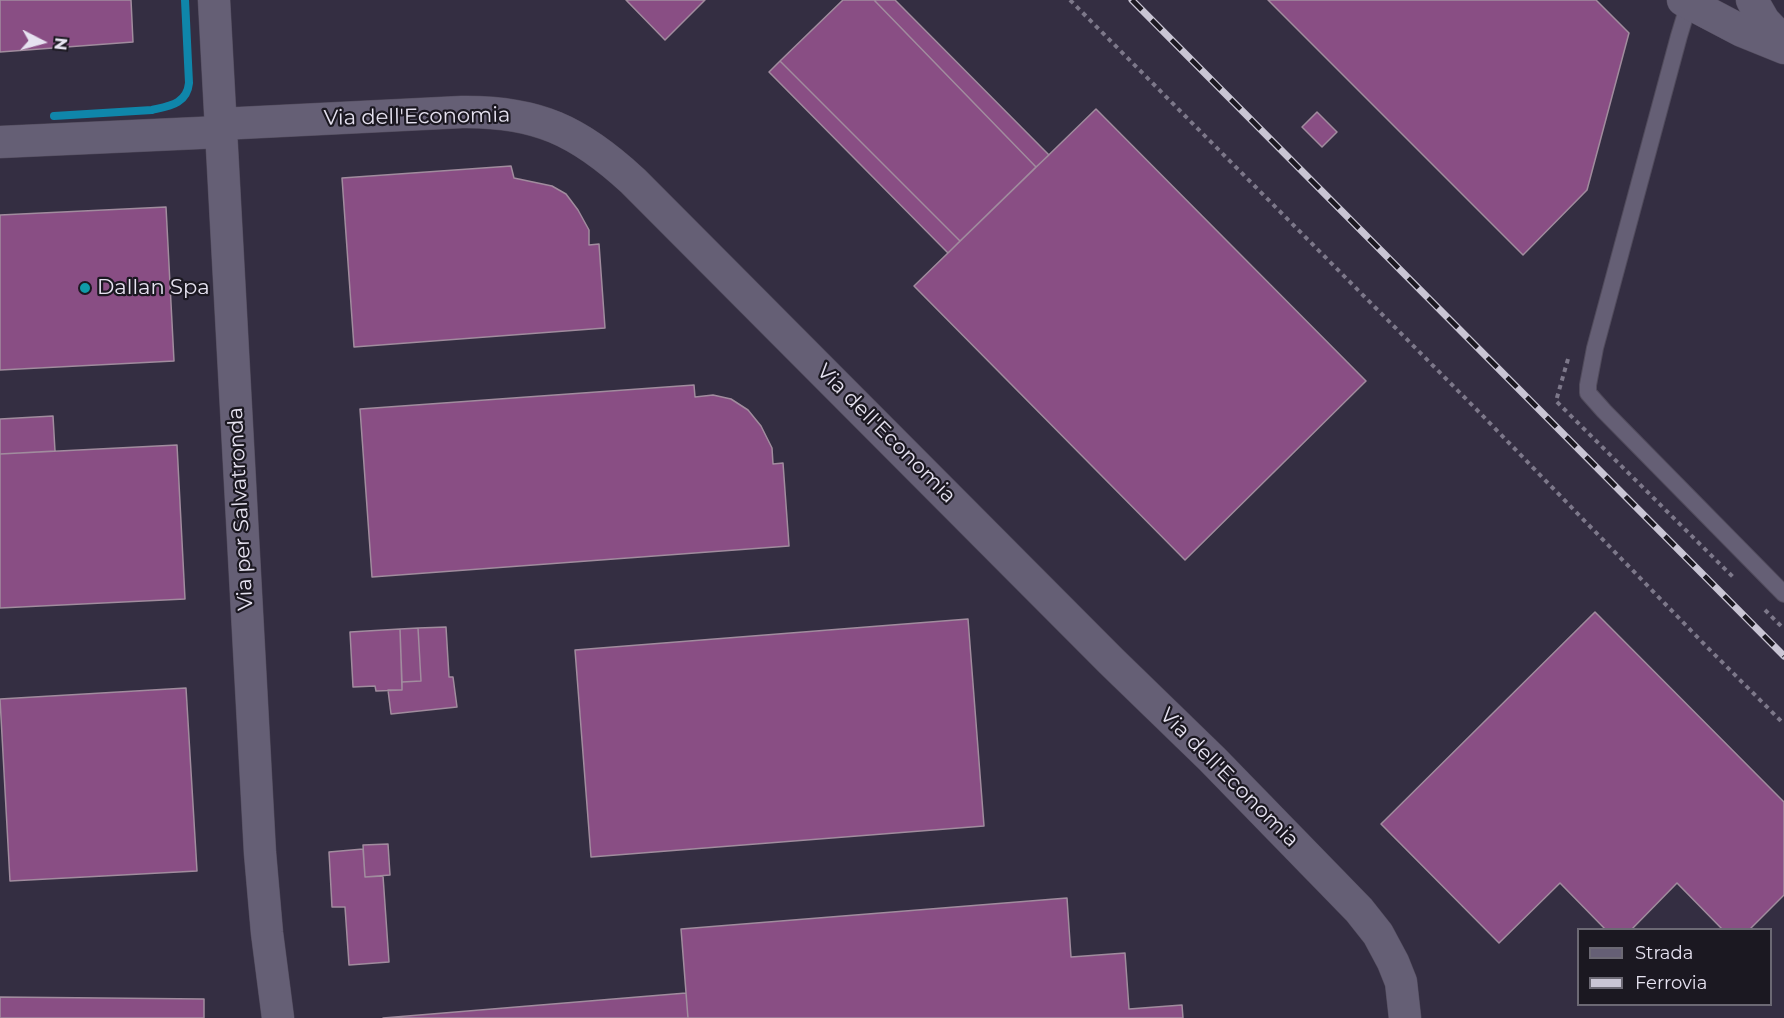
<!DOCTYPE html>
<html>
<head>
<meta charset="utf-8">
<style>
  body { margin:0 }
  #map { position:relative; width:1784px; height:1018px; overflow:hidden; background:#342e42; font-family:Montserrat,sans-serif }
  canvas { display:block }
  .legend { position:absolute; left:1577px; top:928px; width:195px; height:78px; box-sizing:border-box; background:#1b1821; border:2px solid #6c6974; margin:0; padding:8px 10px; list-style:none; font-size:18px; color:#e6e2f0 }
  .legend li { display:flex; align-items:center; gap:12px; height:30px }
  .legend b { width:30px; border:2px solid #6c6974 }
  .north { position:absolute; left:12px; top:12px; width:60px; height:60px; -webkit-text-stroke:4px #1b1821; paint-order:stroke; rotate:96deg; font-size:16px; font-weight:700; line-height:24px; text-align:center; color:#e6e2f0 }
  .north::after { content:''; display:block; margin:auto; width:21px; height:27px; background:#e6e2f0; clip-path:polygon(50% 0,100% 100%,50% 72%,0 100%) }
</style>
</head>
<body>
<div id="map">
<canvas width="1784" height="1018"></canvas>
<ul class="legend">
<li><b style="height:8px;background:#655f75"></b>Strada</li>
<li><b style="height:8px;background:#c9c5d4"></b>Ferrovia</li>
</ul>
<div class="north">N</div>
</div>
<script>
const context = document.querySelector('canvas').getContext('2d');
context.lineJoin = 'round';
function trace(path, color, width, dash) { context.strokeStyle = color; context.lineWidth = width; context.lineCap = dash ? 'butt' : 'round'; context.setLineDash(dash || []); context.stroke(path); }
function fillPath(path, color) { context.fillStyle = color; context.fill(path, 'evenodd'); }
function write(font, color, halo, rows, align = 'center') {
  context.font = font + ' Montserrat,sans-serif'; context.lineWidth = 4.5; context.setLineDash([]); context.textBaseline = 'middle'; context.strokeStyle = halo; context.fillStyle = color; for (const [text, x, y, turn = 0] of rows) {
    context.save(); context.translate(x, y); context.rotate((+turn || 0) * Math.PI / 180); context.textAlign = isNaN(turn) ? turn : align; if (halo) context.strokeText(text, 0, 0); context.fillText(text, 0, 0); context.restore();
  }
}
trace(new Path2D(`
  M54,116L152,110C169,106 187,104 189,83L185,0`), '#0f86aa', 8);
const building = new Path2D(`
  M0,0H131L133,42L0,52Z
  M626,0H705L665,40Z
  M843,0H874L1036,167L960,241L780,61Z
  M874,0H895L1049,155L1036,167Z
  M1268,0H1596L1629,33L1587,190L1523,255Z
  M780,61L960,241L948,253L769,72Z
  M1096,109L1366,381L1185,560L914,286Z
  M1317,112L1337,132L1322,147L1302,127Z
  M511,166L514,178L552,186L566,194L578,210L589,230V245L599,244L605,328L354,347L342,178Z
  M166,207L174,361L0,370V215Z
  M694,385L695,397L713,395L731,399L748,410L761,426L772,448L773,464L783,463L789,546L372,577L360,409Z
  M53,416L55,451L0,454V419Z
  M177,445L185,599L0,608V454Z
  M1595,612L1784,802V895L1749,930H1723L1677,883L1631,930H1606L1560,883L1499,943L1381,824Z
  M968,619L984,826L591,857L575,650Z
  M446,627L449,677H453L457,707L391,714L388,690H402V682L421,681L418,628Z
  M418,628L421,681L402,682L400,629Z
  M400,629L402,690L376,691L375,686L353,687L350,632Z
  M186,688L197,871L10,881L0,699Z
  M388,844L390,875L365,877L363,845Z
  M363,849L365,877L383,876L389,962L349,965L345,907H332L329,852Z
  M1067,898L1071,957L1125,953L1129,1009L1182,1005L1183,1018H688L681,929Z
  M686,993L688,1018H383Z
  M0,997L204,999V1018H0Z`);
fillPath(building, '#894e84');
trace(building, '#a18c9e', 1.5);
const service = new Path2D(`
  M1689,3L1679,36L1595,348L1588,385V393L1604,411L1784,594`);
const minor = new Path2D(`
  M214,0L260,853L267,933L278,1018
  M1683,0L1742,31L1784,48
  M1752,0L1764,21L1784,42
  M220,124L462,112C537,111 579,131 633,181L1111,661L1212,759L1359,910L1378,934L1393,962L1401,982L1405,1018
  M0,142L221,132`);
trace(service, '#514b5c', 18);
trace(minor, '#514b5c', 33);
trace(new Path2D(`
  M1070,0L1480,413L1707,647L1784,724
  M1568,359L1556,401L1733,577
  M1765,610L1784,629`), '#7d788a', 4, [4.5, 4.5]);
trace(service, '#655f75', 16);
trace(minor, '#655f75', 32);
const rail = new Path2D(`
  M1132,0L1784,656`);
trace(rail, '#c9c5d4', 7);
trace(rail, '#1b1821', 4.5, [14]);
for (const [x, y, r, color] of [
  [85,288,6,"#0f9aa8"]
]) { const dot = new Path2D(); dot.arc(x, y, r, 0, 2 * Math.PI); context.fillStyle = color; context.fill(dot); trace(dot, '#1b1821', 2); }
write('21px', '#e6e2f0', '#1b1821', [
  ["Via dell'Economia",417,117,-1],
  ["Via dell'Economia",886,434,45],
  ["Via per Salvatronda",241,509,-93],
  ["Via dell'Economia",1229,778,45]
]);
write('21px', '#e6e2f0', '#1b1821', [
  ["Dallan Spa",97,288]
], 'left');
</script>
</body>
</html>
